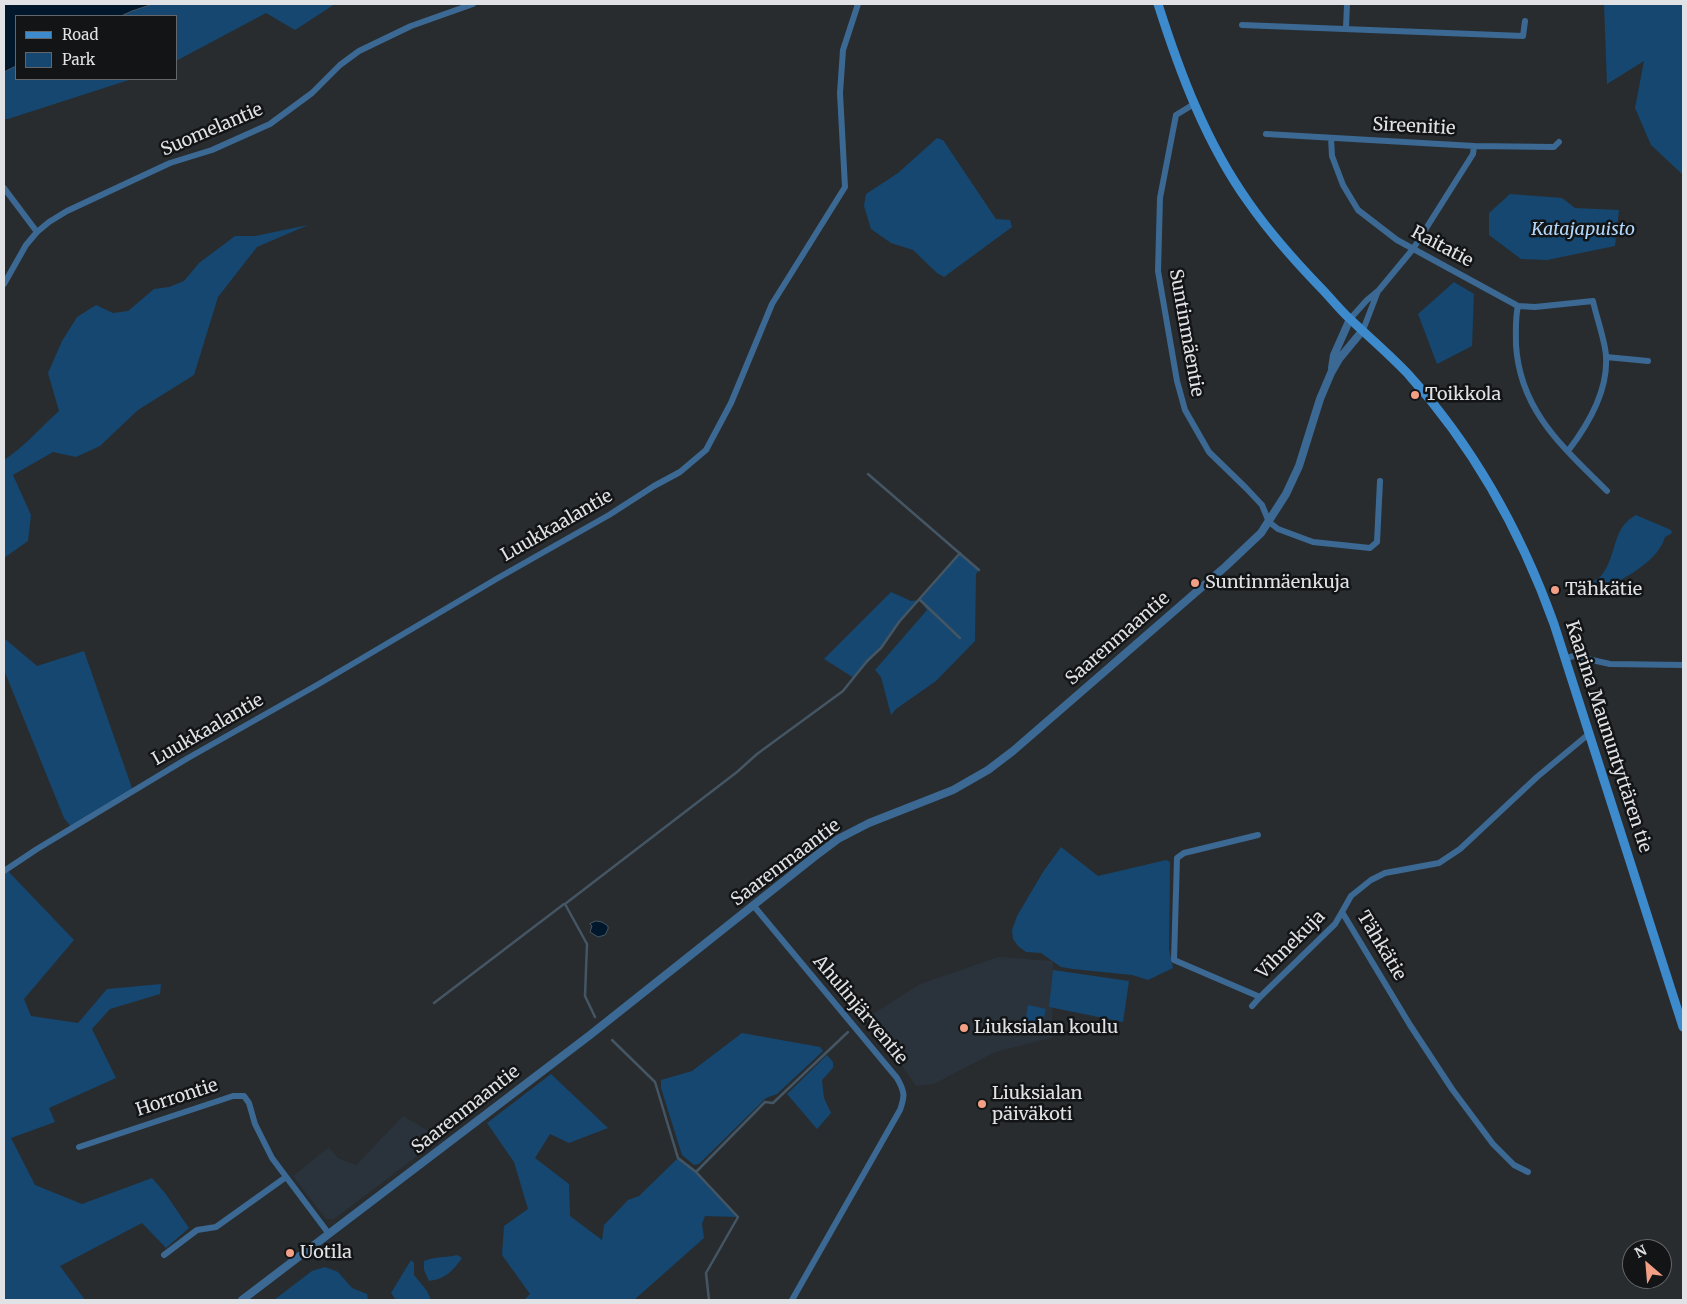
<!DOCTYPE html>
<html>
<head>
<meta charset="utf-8">
<style>
  body { margin:0 }
  #map { position:relative; width:1687px; height:1304px; overflow:hidden; background:#282c2f; font-family:Merriweather,serif }
  canvas { display:block }
  .frame { position:absolute; inset:0; border:5px solid #e0e2e5; pointer-events:none }
  .legend { position:absolute; left:15px; top:15px; width:162px; height:65px; box-sizing:border-box; background:#121416; border:1px solid #646669; margin:0; padding:6px 9px; list-style:none; font-size:15px; color:#e0e2e5 }
  .legend li { display:flex; align-items:center; gap:10px; height:25px }
  .legend b { width:25px; border:1px solid #646669 }
  .north { position:absolute; left:1622px; top:1239px; width:50px; height:50px; box-sizing:border-box; background:#121416; border:1px solid #646669; border-radius:50%; rotate:333deg; font-size:14px; font-weight:700; line-height:20px; text-align:center; color:#e0e2e5 }
  .north::after { content:''; display:block; margin:auto; width:18px; height:22px; background:#f39f85; clip-path:polygon(50% 0,100% 100%,50% 72%,0 100%) }
</style>
</head>
<body>
<div id="map">
<canvas width="1687" height="1304"></canvas>
<div class="frame"></div>
<ul class="legend">
<li><b style="height:6px;background:#3d8bcd"></b>Road</li>
<li><b style="height:14px;background:#154770"></b>Park</li>
</ul>
<div class="north">N</div>
</div>
<script>
const context = document.querySelector('canvas').getContext('2d');
context.lineJoin = 'round';
function fillPath(path, color) { context.fillStyle = color; context.fill(path, 'evenodd'); }
function trace(path, color, width, dash) { context.strokeStyle = color; context.lineWidth = width; context.lineCap = dash ? 'butt' : 'round'; context.setLineDash(dash || []); context.stroke(path); }
function write(font, color, halo, rows, align = 'center') {
  context.font = font + ' Merriweather,serif'; context.lineWidth = 5; context.setLineDash([]); context.textBaseline = 'middle'; context.strokeStyle = halo; context.fillStyle = color; for (const [text, x, y, turn = 0] of rows) {
    context.save(); context.translate(x, y); context.rotate((+turn || 0) * Math.PI / 180); context.textAlign = isNaN(turn) ? turn : align; if (halo) context.strokeText(text, 0, 0); context.fillText(text, 0, 0); context.restore();
  }
}
fillPath(new Path2D(`
  M998,957L1053,961L1052,1038L995,1052L934,1084L916,1086L868,1017L920,984Z
  M403,1116L441,1138L334,1219H326L293,1176L329,1147L338,1158L356,1165Z`), '#2a323b');
fillPath(new Path2D(`
  M153,4H335L295,30L266,13L176,61V16H121L132,11Z
  M1604,4H1683V175L1651,145L1635,108L1644,61L1607,84Z
  M16,66V79H132L8,119H4V72Z
  M937,138L943,140L996,219L1010,220L1012,227L944,277L937,273L913,250L891,243L871,229L864,206L866,194L898,173Z
  M1510,194L1562,198L1575,208L1619,210L1615,246L1547,260L1521,259L1489,235V213Z
  M308,225L257,247L218,297L194,375L138,410L100,446L76,457L53,452L13,475L31,515L28,541L4,558V460C23,448 42,426 59,411L48,373L62,341L77,317L96,305L113,313L128,311L154,289L169,287L184,281L199,263L235,236H255Z
  M1454,282L1474,294L1472,346L1437,364L1418,314Z
  M1636,515L1671,530L1672,533L1665,537C1658,564 1613,585 1589,595L1582,583C1587,582 1593,582 1597,579C1601,577 1603,573 1605,570C1617,551 1613,527 1636,515Z
  M960,553L979,570L976,574L975,641L936,681L896,709L891,715L881,677L875,670L927,610L920,600L899,622L881,648L854,678L824,659L891,592L911,601L920,600Z
  M4,638L37,666L84,651L133,791L72,828L64,818L4,670Z
  M1061,847L1098,876L1166,860L1170,862L1169,949L1173,968L1148,980L1132,975L1073,969L1061,967L1041,953L1026,952L1018,946L1013,939L1012,930L1017,916L1043,872Z
  M6,869L74,940L24,999L31,1016L78,1023L107,989L161,984L160,994L110,1009L92,1029L116,1078L49,1108L55,1122L11,1138L35,1185L82,1204L152,1178L165,1193L189,1228L166,1248L142,1223L60,1266L85,1300H4V871Z
  M1053,970L1129,981L1123,1022L1049,1007Z
  M1028,1005L1046,1009L1041,1031L1024,1028Z
  M742,1033L820,1047L823,1051L777,1094L766,1098L699,1164L694,1165L682,1155L661,1088V1080L692,1071Z
  M827,1055L833,1062V1068L822,1080L824,1098L831,1113L817,1129L787,1094Z
  M551,1074L608,1128L569,1143L550,1134L535,1158L569,1184L570,1216L602,1240L604,1225L628,1200L639,1196L678,1158L696,1172L738,1217L705,1216L702,1224L704,1238L634,1300H524L530,1294L502,1255L504,1226L528,1209L514,1162L487,1123Z
  M457,1255L462,1258C453,1271 445,1279 429,1281L424,1270V1261C435,1256 445,1258 457,1255Z
  M411,1260L414,1263V1275L427,1291L431,1300H396L391,1293Z
  M325,1267L338,1272L352,1288L367,1294L368,1300H274L312,1271Z`), '#154770');
const water = new Path2D(`
  M4,4H153L132,11L121,16H16V66L4,72Z
  M596,921L602,922L608,926V929L605,935L598,937L590,932L592,926L590,924Z`);
fillPath(water, '#01182c');
trace(water, '#445564', 1);
trace(new Path2D(`
  M868,474L979,570
  M920,600L960,638
  M434,1003L564,904
  M595,1017L585,996L587,944L565,904L737,772L757,754L843,691L867,661L881,648L899,622L960,553
  M612,1040L655,1082L678,1158L696,1172
  M709,1300L706,1273L738,1217L696,1172L765,1102L773,1103L848,1032`), '#445564', 2.5);
trace(new Path2D(`
  M1242,25L1523,36L1525,21
  M1346,28L1347,4
  M1194,104L1176,115L1160,198L1158,271L1177,381L1185,410L1209,452L1246,488L1262,505L1269,522L1278,529L1313,542L1370,548L1377,542L1380,481
  M1266,134L1474,146L1554,147L1559,142
  M1331,138L1332,156L1343,185L1358,210L1397,240L1518,306L1535,307L1593,301C1596,316 1606,343 1606,357C1608,391 1588,425 1568,451
  M4,188L37,232
  M4,284L26,245L37,232L49,222L67,211L170,163L212,150L270,124L312,93L340,65L359,51L411,26L473,4
  M1518,306C1515,318 1516,332 1516,345C1520,411 1563,447 1607,491
  M1350,319L1367,300L1379,290L1413,249L1473,154L1474,146
  M1363,330L1378,291
  M1606,357L1648,361
  M1566,658L1574,656L1610,664L1683,665
  M1258,835L1184,853L1177,858L1174,960L1260,997L1335,924L1342,912
  M4,871L37,849L188,758L317,685L498,578L609,515L654,486L680,472L706,450L731,403L772,304L845,187L840,93L843,50L858,4
  M753,905L897,1078C905,1092 905,1096 900,1110L792,1300
  M1252,1006L1260,997
  M79,1147L233,1096H244L249,1103L255,1124L272,1158L329,1234
  M1528,1172L1514,1165L1493,1144L1452,1089L1410,1025L1342,912L1351,896L1371,880L1385,873L1439,863L1460,849L1537,777L1590,733
  M164,1255L197,1230L216,1227L286,1177`), '#3b6993', 6);
trace(new Path2D(`
  M1332,368L1334,355L1350,319
  M242,1300L590,1035L814,857L838,839L869,823L953,790L988,770L1013,751L1225,567L1261,533L1286,494L1299,466L1320,399L1331,373L1339,359L1363,330`), '#3b6993', 8);
trace(new Path2D(`
  M1158,4C1180,73 1206,143 1249,203C1270,233 1294,260 1319,286C1330,297 1339,309 1350,319C1370,338 1390,355 1408,374C1474,447 1521,532 1554,624L1683,1027`), '#3d8bcd', 9);
for (const [x, y, r, color] of [
  [1415,395,5,"#f39f85"],
  [1195,583,5,"#f39f85"],
  [1555,590,5,"#f39f85"],
  [964,1028,5,"#f39f85"],
  [982,1104,5,"#f39f85"],
  [290,1253,5,"#f39f85"]
]) { const dot = new Path2D(); dot.arc(x, y, r, 0, 2 * Math.PI); context.fillStyle = color; context.fill(dot); trace(dot, '#121416', 2); }
write('18px', '#e0e2e5', '#121416', [
  ["Sireenitie",1414,127,3],
  ["Suomelantie",212,130,-23],
  ["Raitatie",1442,247,28],
  ["Suntinmäentie",1186,333,80],
  ["Luukkaalantie",557,526,-30],
  ["Saarenmaantie",1118,639,-41],
  ["Luukkaalantie",208,730,-30],
  ["Kaarina Maununtyttären tie",1608,737,72],
  ["Saarenmaantie",786,863,-37],
  ["Vihnekuja",1291,945,-45],
  ["Tähkätie",1381,946,59],
  ["Ahulinjärventie",860,1010,50],
  ["Horrontie",177,1098,-18],
  ["Saarenmaantie",466,1110,-38]
]);
write('italic 18px', '#b3d8fb', '#121416', [
  ["Katajapuisto",1583,230]
]);
write('18px', '#e0e2e5', '#121416', [
  ["Toikkola",1425,395],
  ["Suntinmäenkuja",1205,583],
  ["Tähkätie",1565,590],
  ["Liuksialan koulu",974,1028],
  ["Liuksialan",992,1094],
  ["päiväkoti",992,1115],
  ["Uotila",300,1253]
], 'left');
</script>
</body>
</html>
